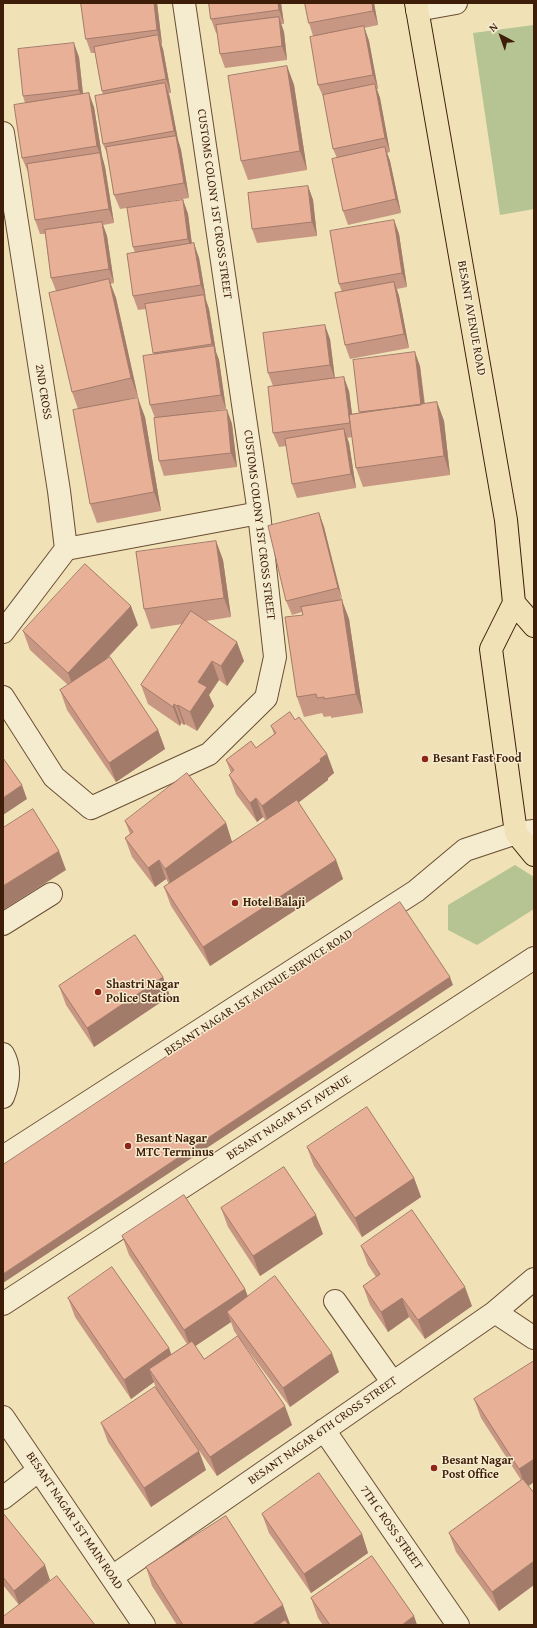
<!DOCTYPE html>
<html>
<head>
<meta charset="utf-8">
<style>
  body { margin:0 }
  #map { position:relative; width:537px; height:1628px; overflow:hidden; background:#f0e1b6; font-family:"Gentium Book Plus",serif }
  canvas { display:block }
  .frame { position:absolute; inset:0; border:4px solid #3e1d09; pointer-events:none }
  .north { position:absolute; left:481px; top:16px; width:40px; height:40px; -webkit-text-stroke:3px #f5ecd0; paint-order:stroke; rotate:319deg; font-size:11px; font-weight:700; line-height:16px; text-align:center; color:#3e1d09 }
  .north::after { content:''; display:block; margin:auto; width:14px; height:18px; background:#3e1d09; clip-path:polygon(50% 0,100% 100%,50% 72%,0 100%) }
</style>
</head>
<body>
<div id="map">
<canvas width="537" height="1628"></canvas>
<div class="frame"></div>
<div class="north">N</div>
</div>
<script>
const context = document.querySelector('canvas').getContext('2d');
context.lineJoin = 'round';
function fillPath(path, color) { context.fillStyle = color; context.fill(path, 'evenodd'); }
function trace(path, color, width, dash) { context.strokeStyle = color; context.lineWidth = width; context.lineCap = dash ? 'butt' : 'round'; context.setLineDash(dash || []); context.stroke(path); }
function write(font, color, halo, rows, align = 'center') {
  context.font = font + ' "Gentium Book Plus",serif'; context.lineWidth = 3; context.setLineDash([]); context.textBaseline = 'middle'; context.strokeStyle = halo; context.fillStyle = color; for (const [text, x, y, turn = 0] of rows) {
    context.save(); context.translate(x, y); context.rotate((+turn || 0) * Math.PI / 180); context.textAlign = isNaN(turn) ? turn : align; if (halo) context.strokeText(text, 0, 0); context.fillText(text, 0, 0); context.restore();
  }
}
fillPath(new Path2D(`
  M534,25V209L500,215L473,33Z
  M515,865L534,877V909L477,945L448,930V905Z`), '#b5c492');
const minor = new Path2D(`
  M417,10L456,3
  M3,133L59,491L66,549L3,632
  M66,549L259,513
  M3,697L54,777L91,808L209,754L266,698L275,657L259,513L184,3
  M3,924L51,894
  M3,1054C11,1068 9,1082 3,1097
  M3,1157L416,891L465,850L516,833L534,831
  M335,1301L393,1383
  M3,1304L534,958
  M495,1312L534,1338
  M3,1417L144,1625
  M324,1430L458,1625
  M3,1498L39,1470
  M112,1577L495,1312L534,1279`);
const major = new Path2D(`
  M416,3L506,520L514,603L534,626
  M514,603L491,649L516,833L534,855`);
trace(minor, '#6a4e34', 24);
trace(major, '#3e1d09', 24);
trace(minor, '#f5ecd0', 22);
trace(major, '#f0e1b6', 22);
fillPath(new Path2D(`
  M81,3H157L162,44H161L163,49L171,93H169L170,98L178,140L181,150L189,198L120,209L114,195L108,156L103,144V95L102,91L95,53H91L86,39Z
  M209,3H281L284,24H281L284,32L287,60L225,68L220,54L217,33H216L211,19Z
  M305,3H374L378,25L364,28L369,41L378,89H377L380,98L390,152L387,153L390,161L401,213L348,225L343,211L337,158L333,149L324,99L318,85L313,36L309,23Z
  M79,57L83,93L94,107L102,156L105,167L114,223L103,225L107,236L114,283L110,284L116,298L138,397L120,401L145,417L161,511L97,523L90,504L78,409L72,392L56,291L51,278L45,234H40L35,220L28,172L22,158L25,103L23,96Z
  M287,66L294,85L307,170L248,180L241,161Z
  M308,186L313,200L317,236L257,243L252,229Z
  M183,200L188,214L192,244L199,258L206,299L209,309L216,352L219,360L226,409L201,412L227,410L232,424L237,467L164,476L159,461L155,418L150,405L154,355L146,309L138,310L133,296L135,253L133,247Z
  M394,220L399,234L407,287L397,289L399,296L409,348L350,359L345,345L342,292L339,284Z
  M330,339L335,378L349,391L352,414L360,413L359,412L420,366L425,404L437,402L444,421L450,475L363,487L356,468L352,437L347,438L349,443L356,488L297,498L292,484L286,446L279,447L273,433V386L268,373Z
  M319,513L324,527L342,602L349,619L363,713L331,718V716L324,717L322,713L304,717L297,697L303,615L302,612L292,615L286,601Z
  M216,541L223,560L231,617L206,621L244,661L227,686L219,680L209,695L214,706L197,731L185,724L184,725L181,723L180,726L148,704L141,685L182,624L151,629L144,609Z
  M138,625L105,661L158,730L165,749L116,782L67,710L60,690L68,685L30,650L23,631Z
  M295,720L327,754L334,773L328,778V780L298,803L336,860L343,879L210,966L171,906L164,887L169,884L166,879L155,887L132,857L125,838L130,834L125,821L226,823L232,842L228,845L266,821L263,817L257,822L236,794L229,775L231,773L226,760L256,748L274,734L271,726Z
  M163,977L170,996L94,1047L66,1005L59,986Z
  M307,1147L414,1178L421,1197L362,1237L314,1166Z
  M221,1208L323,1234L260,1276L228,1227Z
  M122,1236L245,1289L248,1297L339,1372L290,1407L234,1331L231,1322L195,1346L204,1359L292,1425L217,1476L156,1389L154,1382L131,1399L75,1317L68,1298L169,1348L171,1355L187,1344L129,1255Z
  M361,1246L472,1306L425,1339L409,1317L388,1332L370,1305L363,1286L376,1277L368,1265Z
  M474,1399L534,1482L528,1486L499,1611L456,1552L449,1533L521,1480L481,1418Z
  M101,1423L206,1470L151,1507L108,1442Z
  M3,1513L50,1580L19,1605L3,1585Z
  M262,1514L362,1534L368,1553L311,1593L269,1533Z
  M146,1567L290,1624L289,1625H177L152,1586Z
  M311,1598L414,1616L417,1625H323L318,1618Z`), '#c89783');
fillPath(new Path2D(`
  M154,3H157L162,44L157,30Z
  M278,3H281L284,24L279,10Z
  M372,3H374L378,25L373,11Z
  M279,17L284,32L287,60L282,46Z
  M364,26L369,41L378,89L373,75Z
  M158,35L163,49L171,93L166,79Z
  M74,43L79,57L84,104L79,90Z
  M287,66L294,85L307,170L300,151Z
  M165,83L170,98L178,140L181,150L189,198L184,183L177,140L174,131Z
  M375,84L380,98L390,152L385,138Z
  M89,93L94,107L102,156L105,167L114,223L109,209L101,156L97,146Z
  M385,147L390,161L401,213L396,199Z
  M308,186L313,200L317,236L312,222Z
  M183,200L188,214L193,253L188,239Z
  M394,220L399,234L407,287L402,273Z
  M102,222L107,236L114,283L109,269Z
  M194,243L199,258L206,299L201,285Z
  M109,279L116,298L138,397L131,378Z
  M394,282L399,296L409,348L404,334Z
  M204,295L209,309L216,352L219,360L226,409L221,395L215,351L212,344Z
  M325,325L330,339L335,380L330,365Z
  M415,352L420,366L426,419L421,405Z
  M344,377L349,391L355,437L350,423Z
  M138,398L145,417L161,511L154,492Z
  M437,402L444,421L450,475L444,456Z
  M227,410L232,424L237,467L231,453Z
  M344,429L349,443L356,488L351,474Z
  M319,513L324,527L343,602L338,588Z
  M216,541L223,560L231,617L224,598Z
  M342,600L349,619L363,713L356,694Z
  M131,606L138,625L75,692L68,673Z
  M237,642L244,661L227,686L221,666Z
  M212,661L219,680L209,695L214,706L197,731L190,712L198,682Z
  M174,704L181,723L180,726L173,707Z
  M178,705L185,724L184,725L177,706Z
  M158,730L165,749L116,782L109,763Z
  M327,754L334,773L328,778V780L269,825L262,806Z
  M22,785L27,799L3,815V798Z
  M256,798L263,817L257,822L250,803Z
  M226,823L232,842L172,888L165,869Z
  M59,851L66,870L3,910V886Z
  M159,860L166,879L155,887L148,868Z
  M336,860L343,879L210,966L203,947Z
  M163,977L170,996L94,1047L87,1028Z
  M450,977L453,985L3,1283V1274Z
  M414,1178L421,1197L362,1237L355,1218Z
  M316,1215L323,1234L260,1276L253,1256Z
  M465,1287L472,1306L425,1339L418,1320Z
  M245,1289L252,1308L227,1312L231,1322L191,1349L184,1330Z
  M402,1298L409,1317L388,1332L381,1312Z
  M169,1348L176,1367L149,1369L154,1382L131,1399L124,1380Z
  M332,1353L339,1372L290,1407L283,1388Z
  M285,1406L292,1425L217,1476L210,1457Z
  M199,1451L206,1470L151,1507L144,1488Z
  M534,1459V1482L526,1488L519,1469Z
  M362,1534L368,1553L311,1593L304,1574Z
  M534,1561V1585L499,1611L492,1592Z
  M45,1565L50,1580L19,1605L14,1591Z
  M283,1605L290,1624L289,1625H252Z
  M414,1616L417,1625H402Z`), '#a37b6a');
const building = new Path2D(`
  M81,3H154L157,30L86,39Z
  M209,3H278L279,10L211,19Z
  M305,3H372L373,11L309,23Z
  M279,17L282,46L220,54L216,25Z
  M364,26L373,75L318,85L310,37Z
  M158,35L166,79L102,91L94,47Z
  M74,43L79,90L23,96L18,49Z
  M287,66L300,151L241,161L228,76Z
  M165,83L174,131L103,144L95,96Z
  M375,84L385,138L333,149L323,95Z
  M89,93L97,146L22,158L14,105Z
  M176,136L184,183L114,195L106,147Z
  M385,147L396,199L343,211L332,159Z
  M100,153L109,209L35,220L27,164Z
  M308,186L312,222L252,229L248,193Z
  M183,200L188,239L133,247L127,208Z
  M394,220L402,273L339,284L330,231Z
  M102,222L109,269L51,278L45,230Z
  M194,243L201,285L133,296L127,254Z
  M109,279L131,378L72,392L49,293Z
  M394,282L404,334L345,345L335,293Z
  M204,295L212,344L153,353L145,304Z
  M325,325L330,365L268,373L263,333Z
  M214,346L221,395L150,405L143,356Z
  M415,352L421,405L359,412L353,360Z
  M344,377L350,423L273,433L268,387Z
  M138,398L154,492L90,504L73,410Z
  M437,402L444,456L356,468L349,415Z
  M227,410L231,453L159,461L154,418Z
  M344,429L351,474L292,484L285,439Z
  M319,513L338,588L286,601L268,526Z
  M216,541L224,598L144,609L136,552Z
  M85,564L131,606L68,673L23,631Z
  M342,600L356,694L324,699V697L317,698L316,694L297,697L285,617L303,615L301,607Z
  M191,611L237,642L221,666L212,661L198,682L207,687L190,712L178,705L177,706L174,704L173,707L141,685Z
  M110,657L158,730L109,763L60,690Z
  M290,712L295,720L299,717L327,754L320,759L321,761L262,806L256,798L250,803L229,775L234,770L226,760L251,741L256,748L276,733L271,726Z
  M3,758L22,785L3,798Z
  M187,773L226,823L165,869L159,860L148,868L125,838L133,832L125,821Z
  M297,800L336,860L203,947L164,887Z
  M33,809L59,851L3,886V828Z
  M400,902L450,977L3,1274V1165Z
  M135,935L163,977L87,1028L59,986Z
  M367,1107L414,1178L355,1218L307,1147Z
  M284,1167L316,1215L253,1256L221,1208Z
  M184,1195L245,1289L184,1330L122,1236Z
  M412,1210L465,1287L418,1320L402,1298L381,1312L363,1286L380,1274L361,1246Z
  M112,1267L169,1348L124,1380L68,1298Z
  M275,1276L332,1353L283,1388L227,1312Z
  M238,1336L285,1406L210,1457L149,1369L192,1341L204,1359Z
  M534,1361V1459L519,1469L474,1399Z
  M155,1387L199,1451L144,1488L101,1423Z
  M319,1473L362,1534L304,1574L262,1514Z
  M523,1479L534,1493V1561L492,1592L449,1533Z
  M3,1513L45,1565L14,1591L3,1577Z
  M226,1516L283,1605L252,1625H183L146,1567Z
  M372,1556L414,1616L402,1625H330L311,1598Z
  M57,1576L95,1625H3V1617Z
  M285,1620L289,1625H278Z`);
fillPath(building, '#e9b098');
trace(building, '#a37b6a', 1);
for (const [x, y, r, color] of [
  [425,759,4,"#8f2418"],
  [235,903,4,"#8f2418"],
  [98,992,4,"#8f2418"],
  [128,1146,4,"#8f2418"],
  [434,1468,4,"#8f2418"]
]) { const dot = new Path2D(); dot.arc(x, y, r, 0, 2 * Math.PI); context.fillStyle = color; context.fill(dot); trace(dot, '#f5ecd0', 1.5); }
write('12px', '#3e1d09', '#f5ecd0', [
  ["CUSTOMS COLONY 1ST CROSS STREET",214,204,82],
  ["BESANT AVENUE ROAD",471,318,80],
  ["2ND CROSS",43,392,81],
  ["CUSTOMS COLONY 1ST CROSS STREET",259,525,83],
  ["BESANT NAGAR 1ST AVENUE SERVICE ROAD",259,993,-33],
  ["BESANT NAGAR 1ST AVENUE",289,1118,-33],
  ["BESANT NAGAR 6TH CROSS STREET",323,1431,-35],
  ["BESANT NAGAR 1ST MAIN ROAD",74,1521,56],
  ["7TH C ROSS STREET",391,1528,55]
]);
write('bold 12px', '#3e1d09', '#f5ecd0', [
  ["Besant Fast Food",433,759],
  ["Hotel Balaji",243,903],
  ["Shastri Nagar",106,985],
  ["Police Station",106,999],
  ["Besant Nagar",136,1139],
  ["MTC Terminus",136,1153],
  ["Besant Nagar",442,1461],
  ["Post Office",442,1475]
], 'left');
</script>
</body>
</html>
